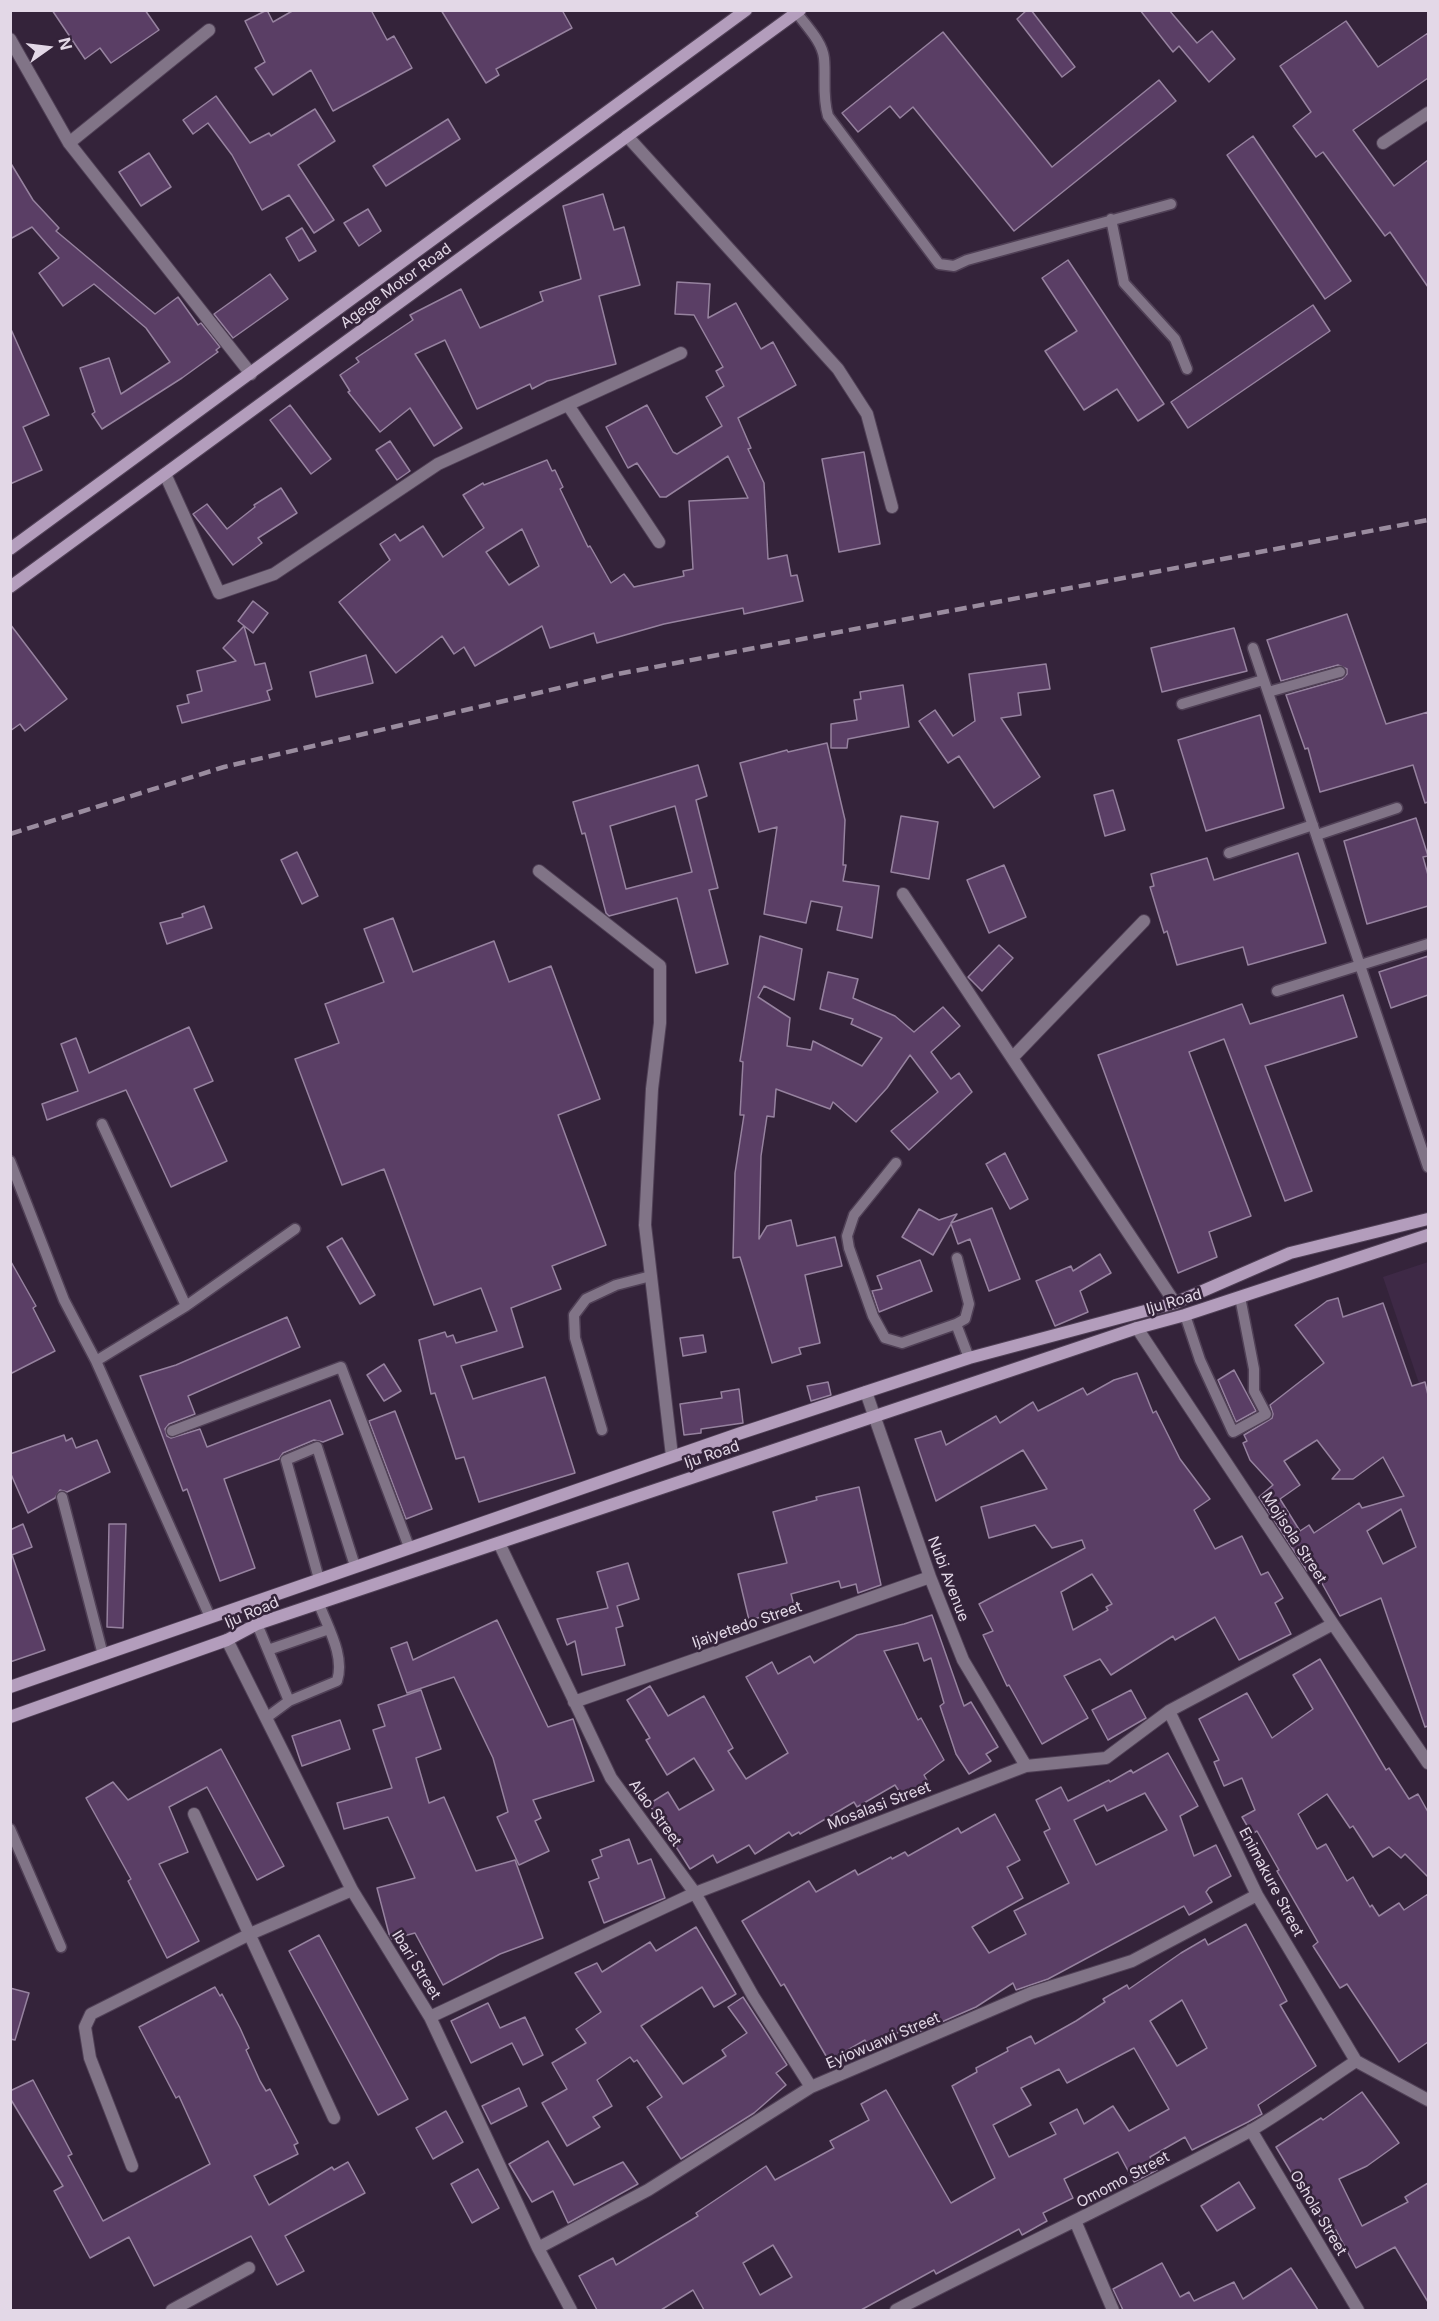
<!DOCTYPE html>
<html>
<head>
<meta charset="utf-8">
<style>
  body { margin:0 }
  #map { position:relative; width:1439px; height:2321px; overflow:hidden; background:#34233a; font-family:Inter,sans-serif }
  canvas { display:block }
  .frame { position:absolute; inset:0; border:12px solid #e3d8e7; pointer-events:none }
  .north { position:absolute; left:18px; top:18px; width:60px; height:60px; -webkit-text-stroke:4px #34233a; paint-order:stroke; rotate:76deg; font-size:16px; font-weight:700; line-height:24px; text-align:center; color:#e3d8e7 }
  .north::after { content:''; display:block; margin:auto; width:21px; height:27px; background:#e3d8e7; clip-path:polygon(50% 0,100% 100%,50% 72%,0 100%) }
</style>
</head>
<body>
<div id="map">
<canvas width="1439" height="2321"></canvas>
<div class="frame"></div>
<div class="north">N</div>
</div>
<script>
const context = document.querySelector('canvas').getContext('2d');
context.lineJoin = 'round';
function fillPath(path, color) { context.fillStyle = color; context.fill(path, 'evenodd'); }
function trace(path, color, width, dash) { context.strokeStyle = color; context.lineWidth = width; context.lineCap = dash ? 'butt' : 'round'; context.setLineDash(dash || []); context.stroke(path); }
function write(font, color, halo, rows, align = 'center') {
  context.font = font + ' Inter,sans-serif'; context.lineWidth = 5; context.setLineDash([]); context.textBaseline = 'middle'; context.strokeStyle = halo; context.fillStyle = color; for (const [text, x, y, turn = 0] of rows) {
    context.save(); context.translate(x, y); context.rotate((+turn || 0) * Math.PI / 180); context.textAlign = isNaN(turn) ? turn : align; if (halo) context.strokeText(text, 0, 0); context.fillText(text, 0, 0); context.restore();
  }
}
fillPath(new Path2D(`
  M1428,1262V1410L1383,1277Z`), '#3e2946');
const building = new Path2D(`
  M52,10H145L159,30L111,63L100,48L85,59Z
  M267,10L273,22L294,10H371L387,40L394,36L412,68L333,111L311,70L273,95L255,68L265,62L245,21Z
  M441,10H562L572,28L496,69L499,75L486,83Z
  M1027,10H1031L1075,67L1062,77L1017,19Z
  M1140,10H1169L1197,43L1212,31L1235,59L1209,82L1179,46L1173,52Z
  M1346,21L1378,67L1428,33V78L1353,130L1394,186L1428,160V287L1390,232L1385,236L1323,152L1316,157L1293,126L1311,112L1280,66Z
  M943,32L1052,167L1159,80L1176,101L1014,231L913,107L900,118L890,106L858,132L842,113Z
  M216,96L250,143L269,133L271,136L315,109L335,141L298,165L334,220L314,233L289,195L262,210L232,155L208,123L193,134L183,120Z
  M448,119L460,139L386,186L373,166Z
  M1253,136L1351,281L1325,299L1227,155Z
  M149,153L171,187L141,206L119,172Z
  M10,162L33,200L59,228L56,231L155,314L178,297L198,325L201,323L220,347L216,350L218,352L182,378L102,429L92,414L95,412L80,368L109,358L121,394L170,362L146,328L94,284L63,306L39,273L59,258L32,227L10,239Z
  M603,194L614,230L624,227L640,285L599,296L616,364L547,381L532,389L530,384L477,409L445,340L415,354L462,428L434,446L410,408L380,432L348,392L350,391L340,375L359,362L356,358L413,320L410,315L461,289L480,328L543,301L540,292L581,279L563,206Z
  M368,209L381,231L359,246L344,223Z
  M302,228L316,251L299,261L286,238Z
  M1068,260L1164,404L1138,421L1117,389L1084,410L1045,351L1077,331L1042,278Z
  M270,274L288,299L233,338L214,314Z
  M677,282L710,284L708,318L736,303L761,349L773,342L796,385L738,418L751,448L748,449L764,483L768,559L787,555L791,576L797,575L803,601L744,614L743,608L664,624L597,643L594,633L550,648L542,626L475,666L464,647L454,654L442,636L396,673L339,602L390,560L380,544L395,534L400,541L423,526L443,557L484,528L463,495L483,483L484,485L547,460L552,471L555,470L563,487L560,489L588,547L590,546L611,583L624,574L634,587L684,576L683,571L693,569L689,501L748,498L728,456L666,497H660L637,463L628,468L606,427L647,405L673,452L677,454L722,426L706,397L724,386L716,371L723,367L694,315L675,314ZM522,529L539,566L509,585L486,552Z
  M1313,305L1330,331L1188,428L1171,402Z
  M10,327L49,415L23,427L42,470L10,484Z
  M290,405L331,459L311,474L270,420Z
  M390,441L410,471L397,480L376,450Z
  M864,452L880,544L839,552L822,459Z
  M281,488L297,513L258,538L262,543L233,565L193,514L207,504L227,529L255,507L254,505Z
  M253,601L268,613L253,633L238,621Z
  M1347,614L1386,724L1428,712V802L1425,803L1413,765L1320,792L1308,748L1305,749L1286,695L1342,679L1347,674V669L1338,665L1281,681L1267,640Z
  M10,624L67,699L25,731L20,724L10,731Z
  M244,626L255,665L265,663L272,689L267,691L270,700L182,723L177,706L189,703L187,695L202,691L197,671L236,661L223,648Z
  M1234,628L1247,671L1162,692L1151,648Z
  M366,655L373,683L316,697L310,672Z
  M1046,664L1050,689L1018,693L1021,715L1001,718L1040,777L994,808L959,756L948,763L919,721L935,710L953,736L975,721L969,674Z
  M903,685L909,727L848,739L847,748H831V724L857,720L854,700L861,699L860,692Z
  M1260,715L1284,808L1206,831L1178,740Z
  M827,743L845,820L843,865H846L843,881L879,886L872,938L837,930L842,907L811,901L806,923L764,914L777,827L759,832L740,763L787,750L788,752Z
  M698,765L707,796L696,800L718,888L709,890L728,964L696,973L677,898L609,916L606,913L585,833L582,834L573,802ZM675,806L692,872L626,889L610,826Z
  M1113,790L1125,830L1105,836L1094,795Z
  M901,816L938,822L929,879L891,872Z
  M1416,818L1428,856L1423,857L1428,875V906L1367,924L1344,841Z
  M297,852L318,896L302,904L281,860Z
  M1298,853L1326,943L1248,965L1243,947L1177,965L1167,931L1164,933L1150,887L1154,886L1151,874L1207,858L1214,880Z
  M1004,865L1026,917L989,933L967,880Z
  M204,906L212,928L167,944L160,923L183,917L182,914Z
  M393,918L413,972L494,941L509,982L551,966L600,1099L558,1115L606,1245L552,1266L561,1289L511,1308L523,1347L461,1366L473,1399L545,1377L575,1473L479,1502L464,1457L456,1459L435,1393L431,1394L419,1340L445,1332L447,1337L453,1335L456,1343L497,1331L481,1288L434,1305L384,1169L342,1185L295,1059L339,1043L325,1004L384,982L364,929Z
  M760,936L802,949L794,1000L764,986L758,997L790,1018L787,1046L811,1050L813,1041L862,1066L882,1038L851,1024L853,1019L820,1009L828,972L858,979L853,998L895,1016L914,1032L943,1007L960,1026L931,1052L951,1079L959,1073L972,1092L909,1150L891,1131L938,1092L910,1055L887,1088L856,1122L833,1102L830,1109L776,1089L774,1117L767,1116L761,1156L759,1239L767,1226L791,1220L797,1246L835,1237L842,1266L805,1275L820,1343L799,1348L801,1354L772,1363L740,1257L733,1258L735,1173L744,1115H740L743,1062L740,1061Z
  M999,945L1013,958L982,991L968,977Z
  M1428,956V995L1391,1008L1379,972Z
  M1343,995L1357,1037L1265,1066L1312,1191L1285,1201L1224,1039L1189,1052L1251,1216L1209,1232L1217,1257L1178,1273L1098,1055L1242,1004L1250,1024Z
  M189,1027L213,1081L194,1089L227,1161L171,1187L126,1090L47,1120L42,1104L78,1091L61,1044L76,1038L89,1073Z
  M1005,1153L1028,1199L1010,1209L986,1164Z
  M992,1208L1020,1279L989,1291L970,1239L958,1244L951,1224L933,1255L902,1237L919,1209L939,1220L957,1214L951,1223Z
  M342,1238L375,1295L360,1304L327,1247Z
  M1100,1254L1111,1273L1080,1291L1088,1312L1055,1326L1036,1281L1071,1266L1073,1271Z
  M10,1260L36,1306L33,1308L55,1351L10,1374Z
  M920,1260L932,1291L879,1312L872,1291L882,1289L877,1276Z
  M1338,1298L1343,1317L1383,1303L1412,1386L1425,1382L1428,1395V1726L1425,1727L1381,1598L1340,1616L1313,1567L1307,1571L1259,1497L1273,1485L1250,1460L1243,1443L1247,1441L1244,1435L1272,1418L1273,1414L1270,1405L1324,1363L1295,1325L1327,1301ZM1317,1440L1340,1470L1332,1479H1353L1383,1457L1404,1496L1362,1508L1359,1503L1314,1533L1309,1525L1300,1531L1280,1499L1300,1485L1284,1461ZM1401,1509L1416,1547L1383,1564L1367,1531Z
  M287,1317L300,1347L188,1396L195,1414L169,1424L165,1429L167,1436L171,1438L200,1429L207,1447L330,1400L343,1434L323,1442L314,1440L283,1453L279,1459L224,1479L255,1568L220,1581L187,1489L183,1491L140,1376L176,1365Z
  M703,1335L706,1352L683,1356L680,1338Z
  M384,1364L401,1391L384,1401L367,1375Z
  M1234,1370L1256,1411L1236,1422L1218,1380Z
  M1137,1373L1153,1413L1156,1411L1180,1459L1210,1499L1194,1510L1215,1549L1242,1536L1261,1575L1268,1572L1283,1598L1275,1603L1291,1634L1239,1660L1215,1617L1175,1640L1173,1636L1111,1675L1100,1659L1064,1676L1088,1718L1042,1744L1009,1685L1007,1686L983,1635L993,1631L979,1604L1085,1548L1082,1540L1052,1548L1035,1525L989,1538L981,1507L1047,1489L1023,1450L936,1501L915,1439L941,1431L946,1445L996,1416L1000,1423L1033,1402L1038,1411L1083,1388L1087,1395L1114,1380ZM1092,1574L1112,1604L1106,1607L1108,1610L1073,1630L1061,1592Z
  M828,1382L831,1395L811,1401L807,1386Z
  M739,1389L743,1423L701,1429V1433L684,1435L680,1404L722,1398L721,1392Z
  M395,1411L432,1509L406,1519L369,1421Z
  M64,1435L66,1441L72,1438L76,1448L97,1440L110,1472L67,1492L60,1490L55,1498L28,1513L10,1472V1454Z
  M859,1487L881,1585L858,1593L856,1584L841,1588L839,1581L791,1594L795,1609L749,1620L738,1574L787,1563L773,1512L817,1500L816,1497Z
  M23,1524L32,1547L12,1555L45,1650L10,1662V1530Z
  M109,1524H126L123,1628L107,1627Z
  M628,1563L639,1599L617,1606L623,1626L616,1628L625,1665L582,1675L575,1641L567,1645L557,1619L608,1608L597,1572Z
  M932,1615L964,1706L971,1702L998,1747L986,1754L991,1761L969,1774L956,1754L940,1706L944,1703L931,1658L924,1661L918,1643L884,1651L918,1720L921,1718L944,1760L924,1775L929,1784L904,1799L895,1785L857,1807L854,1802L800,1834L799,1832L792,1836L789,1832L755,1854L749,1845L717,1863L713,1855L690,1869L649,1804L668,1792L679,1810L714,1790L694,1758L667,1775L646,1740L650,1738L627,1700L650,1686L668,1716L704,1696L733,1748L728,1751L746,1779L788,1753L746,1677L772,1662L778,1674L810,1656L814,1663L857,1635L904,1624Z
  M497,1620L548,1727L573,1719L594,1781L533,1800L541,1818L535,1821L549,1851L519,1865L497,1817L508,1812L493,1758L454,1677L407,1693L391,1648L407,1642L413,1660Z
  M1320,1659L1386,1770L1389,1768L1409,1799L1418,1794L1428,1812V1877L1405,1854L1401,1858L1389,1847L1373,1857L1353,1826L1350,1828L1327,1794L1298,1814L1317,1849L1326,1844L1347,1881L1353,1877L1370,1907L1372,1905L1379,1916L1399,1903L1404,1910L1428,1894V2042L1399,2062L1347,1984L1340,1988L1313,1946L1318,1942L1277,1871L1279,1870L1257,1831L1252,1834L1242,1817L1255,1810L1242,1778L1224,1786L1214,1762L1219,1760L1199,1719L1247,1693L1272,1738L1313,1709L1293,1675Z
  M421,1690L441,1749L416,1758L429,1803L444,1797L476,1871L515,1860L543,1938L500,1954L443,1985L415,1933L392,1939L389,1934L377,1888L415,1878L388,1817L344,1829L337,1803L392,1788L373,1730L385,1726L378,1705Z
  M1131,1690L1146,1718L1108,1740L1092,1710Z
  M340,1720L350,1749L302,1766L292,1736Z
  M221,1749L284,1866L257,1880L207,1787L169,1807L188,1852L159,1864L199,1941L167,1958L128,1881L131,1879L86,1798L113,1782L128,1800Z
  M1168,1753L1198,1806L1180,1816L1194,1856L1216,1845L1231,1876L1209,1888L1206,1892L1212,1902L1189,1915L1184,1906L1048,1979L1016,1990L1013,1983L976,2007L914,2034L909,2026L870,2049L865,2040L829,2061L784,1984L781,1986L742,1921L809,1881L816,1892L855,1870L858,1875L891,1857L892,1859L905,1852L908,1856L958,1828L961,1833L995,1814L1020,1860L1007,1867L1023,1898L972,1927L989,1953L1026,1934L1014,1911L1069,1883L1044,1832L1050,1829L1036,1800L1061,1787L1068,1801L1109,1780L1110,1782L1131,1770L1133,1773ZM1145,1793L1167,1830L1096,1865L1074,1820L1104,1805L1107,1811Z
  M629,1839L638,1864L651,1859L665,1898L604,1923L589,1882L599,1878L592,1860L602,1856L600,1850Z
  M1246,1924L1287,2001L1280,2005L1316,2066L1258,2105L1262,2114L1248,2122L1192,2150L1185,2137L1150,2157L1157,2170L1134,2182L1118,2152L1064,2179L1073,2198L1043,2213L1047,2221L1022,2235L1019,2229L936,2274L934,2270L861,2310H704L693,2290L661,2310H597L579,2276L613,2258L616,2265L698,2216L696,2213L766,2166L775,2180L834,2148L830,2141L869,2120L861,2104L886,2090L951,2203L995,2178L952,2086L977,2072L976,2068L1008,2051L1007,2048L1031,2036L1035,2044L1076,2021L1105,2002L1103,1999L1127,1985L1129,1989L1181,1953L1205,1939L1208,1945ZM1182,2000L1207,2048L1177,2066L1150,2021ZM1134,2048L1169,2109L1129,2131L1113,2106L1084,2124L1077,2109L1050,2123L1056,2134L1009,2157L993,2125L1031,2105L1021,2088L1059,2069L1067,2083ZM773,2245L792,2277L760,2295L743,2263Z
  M696,1927L736,1994L714,2007L702,1987L641,2026L683,2084L726,2056L722,2050L747,2033L728,2007L743,1997L787,2065L776,2073L786,2085L754,2113L681,2159L647,2107L662,2097L637,2060L634,2062L630,2057L597,2080L612,2106L593,2117L600,2127L567,2146L542,2103L567,2089L552,2063L586,2043L576,2029L601,2012L575,1973L597,1963L602,1972L650,1942L656,1951Z
  M319,1935L408,2099L378,2115L289,1951Z
  M215,1987L220,1996L222,1994L240,2028L249,2048L246,2050L260,2081L266,2091L270,2089L298,2143L294,2145L298,2154L254,2176L269,2205L332,2167L334,2170L348,2162L365,2193L285,2236L304,2271L277,2285L251,2236L154,2286L129,2237L90,2258L54,2191L63,2186L10,2098V2091L33,2080L72,2154L68,2156L103,2221L210,2164L179,2096L176,2098L139,2027Z
  M10,1988L29,1993L15,2040L10,2039Z
  M488,2003L500,2028L525,2017L543,2055L523,2065L512,2043L471,2063L451,2021Z
  M519,2088L527,2106L491,2124L482,2106Z
  M1362,2092L1399,2143L1367,2166L1339,2179L1362,2226L1408,2202L1405,2197L1428,2183V2302L1395,2247L1356,2268L1336,2230L1328,2234L1302,2179L1297,2182L1276,2147L1321,2118L1323,2120Z
  M446,2111L463,2142L433,2159L416,2128Z
  M548,2141L574,2185L623,2162L638,2184L568,2223L553,2191L532,2202L509,2164Z
  M478,2169L499,2208L472,2223L451,2184Z
  M1239,2182L1255,2208L1217,2231L1201,2206Z
  M1162,2263L1180,2297L1189,2292L1194,2301L1234,2282L1243,2299L1291,2268L1318,2310H1123L1113,2289Z`);
fillPath(building, '#5a3e65');
trace(building, '#96829f', 1.5);
const lane = new Path2D(`
  M797,13C806,26 822,41 824,58C826,78 822,96 828,116L939,264L954,266L967,260L1171,204
  M1111,219L1124,283L1175,339L1187,369
  M1253,648L1428,1167
  M1268,692L1340,672
  M1182,704L1263,680
  M1317,835L1397,808
  M1229,853L1313,825
  M1277,991L1428,944
  M102,1124L186,1306L96,1361L210,1617
  M10,1161L64,1300L96,1361
  M896,1163L854,1215L847,1236L849,1248L873,1316L885,1338L902,1343L956,1324L965,1319L969,1304L957,1258
  M186,1306L295,1229
  M1185,1315L1200,1360L1233,1432L1266,1414L1254,1391V1369L1240,1297
  M956,1324L969,1358
  M602,1430L575,1338L574,1315L586,1299L616,1285L651,1276
  M172,1431L341,1367L409,1547
  M62,1497L103,1655
  M319,1579L286,1460L317,1447L355,1566
  M257,1624L289,1701
  M268,1650L329,1629
  M266,1718L289,1701L337,1681C345,1656 328,1628 319,1604
  M10,1829L61,1947`);
const street = new Path2D(`
  M10,39L69,143L251,374
  M627,136L838,369L867,414L892,507
  M69,143L209,30
  M1383,143L1428,113
  M568,405L659,542
  M165,474L219,593L274,574L438,464L681,353
  M539,871L660,966V1023L652,1089L645,1225L672,1456
  M903,894L1175,1303
  M1013,1057L1144,921
  M1137,1328L1333,1624L1428,1763
  M866,1392L930,1577L963,1660L1026,1766
  M499,1543L611,1778L695,1893L753,1996L811,2087
  M227,1640L352,1890L430,2017L538,2248L571,2310
  M574,1702L930,1577
  M1169,1711L1257,1895L1356,2061
  M194,1814L334,2118
  M430,2017L695,1893L1026,1766L1106,1758L1169,1711L1333,1624
  M1356,2061L1428,2100
  M1251,2130L1358,2310
  M132,2166L90,2058L85,2027L91,2014L250,1934L352,1890
  M1076,2223L1113,2310
  M538,2248L648,2190L811,2087L1031,1993L1132,1961L1257,1895
  M172,2310L249,2268
  M896,2310C1014,2249 1134,2194 1250,2131C1286,2110 1321,2084 1356,2061`);
const secondary = new Path2D(`
  M10,549L746,10
  M10,587L800,10
  M10,1687L738,1434L969,1358L1175,1303L1290,1253L1428,1219
  M10,1717L227,1640L257,1624L1137,1328L1185,1315L1428,1235`);
trace(lane, '#504056', 13);
trace(street, '#504056', 14);
trace(secondary, '#504056', 14);
trace(lane, '#817487', 10);
trace(street, '#817487', 12);
trace(secondary, '#b39dbc', 12);
trace(new Path2D(`
  M10,834L224,767L618,674L1428,520`), '#9a8c9f', 4.5, [12, 6]);
write('15px', '#e3d8e7', '#34233a', [
  ["Agege Motor Road",396,286,-36],
  ["Iju Road",1174,1302,-16],
  ["Iju Road",712,1455,-19],
  ["Mojisola Street",1294,1538,57],
  ["Nubi Avenue",948,1579,69],
  ["Iju Road",252,1613,-23],
  ["Ijaiyetedo Street",747,1625,-19],
  ["Mosalasi Street",879,1806,-21],
  ["Alao Street",655,1813,54],
  ["Enimakure Street",1271,1882,62],
  ["Ibari Street",416,1965,58],
  ["Eyiowuawi Street",883,2041,-23],
  ["Omomo Street",1123,2180,-28],
  ["Oshola Street",1318,2213,59]
]);
</script>
</body>
</html>
